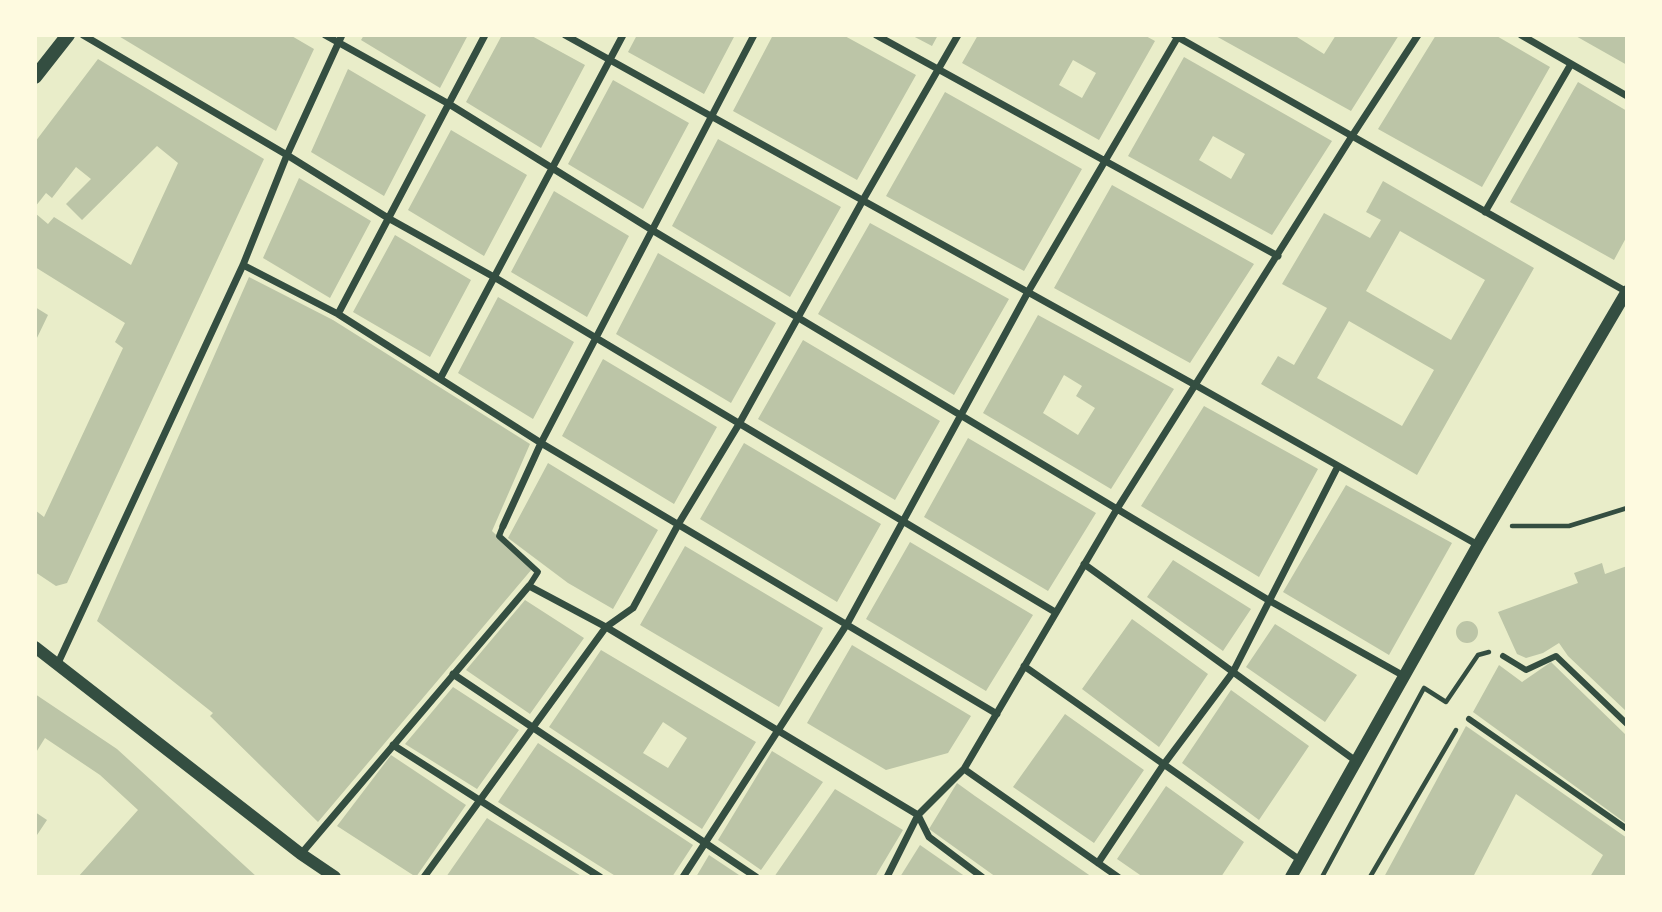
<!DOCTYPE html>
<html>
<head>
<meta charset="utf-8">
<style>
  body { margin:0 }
  #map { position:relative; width:1662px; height:912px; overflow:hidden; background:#e9edc9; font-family:Commissioner,sans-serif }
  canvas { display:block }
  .frame { position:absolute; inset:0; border:37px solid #fefae0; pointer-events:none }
</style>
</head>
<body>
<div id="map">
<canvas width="1662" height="912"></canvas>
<div class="frame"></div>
</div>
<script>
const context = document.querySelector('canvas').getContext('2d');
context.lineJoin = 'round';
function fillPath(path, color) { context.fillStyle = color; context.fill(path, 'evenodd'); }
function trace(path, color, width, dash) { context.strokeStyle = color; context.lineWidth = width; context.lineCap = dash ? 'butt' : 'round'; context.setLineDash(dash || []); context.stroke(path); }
fillPath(new Path2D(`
  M117,35H290L314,49L276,131Z
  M364,35H468L440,88L361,40Z
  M502,35H530L585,65L541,148L466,102Z
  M637,35H735L704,94L628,52Z
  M773,35H843L916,75L857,180L733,111Z
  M911,35H938L932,46Z
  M978,35H1144L1155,41L1099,140L962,63ZM1073,60L1096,73L1082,98L1059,85Z
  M1214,35H1298L1297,37L1324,54L1336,35H1399L1351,111Z
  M1436,35H1495L1550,67L1482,187L1378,129Z
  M1574,35H1627V65Z
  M1184,57L1332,141L1272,235L1128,156ZM1213,136L1245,154L1231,179L1199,160Z
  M98,59L264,159L67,583L56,586L35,572V510L44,517L123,348L115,342L125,323L35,267V213L48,224L54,217L131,265L178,163L157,146L82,220L66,204L91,179L76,167L52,198L46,193L35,207V142Z
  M348,69L426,115L384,196L311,152Z
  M613,80L689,123L643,209L568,164Z
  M1578,82L1627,111V236L1614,260L1510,202Z
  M945,92L1082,169L1024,271L886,196Z
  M451,130L527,175L484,256L408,210Z
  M718,139L841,207L790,297L672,226Z
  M299,178L371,221L330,298L263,258Z
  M1383,181L1534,268L1417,475L1261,384L1278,356L1294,365L1327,308L1282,284L1324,213L1370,238L1381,220L1366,212ZM1400,231L1485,280L1451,340L1366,291ZM1349,321L1434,370L1402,426L1317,378Z
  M1112,185L1254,264L1190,363L1054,288Z
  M554,191L629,236L587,317L511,272Z
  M870,223L1009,299L954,395L818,314Z
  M395,235L471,280L430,357L353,312Z
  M658,253L776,323L731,403L616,334Z
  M249,277L333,320L530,444L492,531L532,569L318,822L210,716L213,713L97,621Z
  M498,297L574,342L533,419L458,373Z
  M35,307L48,315L35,342Z
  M1038,315L1174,389L1111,489L983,413ZM1064,375L1082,386L1076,396L1095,408L1078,435L1043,413Z
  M803,340L940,421L895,500L758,419Z
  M603,359L717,427L674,504L562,436Z
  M1204,406L1318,469L1259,577L1141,506Z
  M968,438L1096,513L1048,591L924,517Z
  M744,443L881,524L837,602L700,519Z
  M548,463L658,530L613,609L568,583L508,538Z
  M1346,485L1452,543L1389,655L1283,592Z
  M910,542L1033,615L986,691L866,619Z
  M685,546L823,628L779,707L640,625Z
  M1173,560L1251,609L1223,651L1147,597Z
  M1602,563L1605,574L1627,566V712L1568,656L1559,643L1543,653L1526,658L1517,654L1498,612L1578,583L1574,573Z
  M525,600L584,638L530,714L466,670Z
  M1132,619L1208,674L1159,747L1082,689Z
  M1456 632a11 11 0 1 1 22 0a11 11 0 1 1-22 0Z
  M1275,624L1357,675L1325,722L1246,667Z
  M852,645L971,716L948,753L886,770L807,723Z
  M601,650L756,742L702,829L549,727ZM663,722L687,738L668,768L643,753Z
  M1551,662L1627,736V824L1473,712L1499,665L1522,682Z
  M453,687L519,730L477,789L405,744Z
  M1231,690L1309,746L1259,820L1182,763Z
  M35,694L117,749L257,877H78L138,810L100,775L45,738L35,754Z
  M1065,714L1144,770L1094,843L1013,787Z
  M1466,726L1627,838V877H1590L1603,855L1516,794L1473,877H1384Z
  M538,743L693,845L672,877H617L498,802Z
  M772,751L823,782L761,870L718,840Z
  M391,755L466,805L416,877L337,826Z
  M957,783L975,796L1092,877H996L929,829Z
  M1166,786L1244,842L1221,877H1143L1117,859Z
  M835,789L903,830L875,877H774Z
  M35,812L47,820L35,838Z
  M487,818L490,820L583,877H446Z
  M920,845L966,877H900Z
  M709,855L742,877H696Z`), '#bcc5a7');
trace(new Path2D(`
  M1512,526H1569L1627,508
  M1424,688L1446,702L1478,655L1489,652
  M1322,877L1424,688
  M1370,877L1456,730`), '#344e41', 4.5);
trace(new Path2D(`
  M503,526L499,536L538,572L529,586
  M1503,656L1526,670L1556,656L1627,724
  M1469,719L1627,829`), '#344e41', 6);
trace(new Path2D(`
  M83,35L287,155L388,218L494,277L1055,612
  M325,35L449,104L652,230L1117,509L1270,601L1404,676
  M565,35L1197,386L1478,545
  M876,35L1278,256
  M1174,35L1627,292
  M1521,35L1627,96
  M1485,212L1571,64
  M243,265L338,314L541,443L997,714
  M338,314L485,35
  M440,379L623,35
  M503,526L541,443L754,35
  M1084,564L1356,761
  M58,663L243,265L287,155L342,35
  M1024,666L1300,860
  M453,674L756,877
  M393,745L600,877
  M964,769L1118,877
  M301,854L529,586L606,627L918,815L929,837L982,877
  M1098,863L1164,764L1233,672L1338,466
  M424,877L606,627L633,608L679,523L739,424L863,200L958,35
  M683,877L847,624L1028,292L1179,35
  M887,877L918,815L964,769L1117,509L1352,136L1418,35`), '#344e41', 7);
trace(new Path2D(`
  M35,647L301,854L335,877
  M1291,877L1478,545L1627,291`), '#344e41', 12);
trace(new Path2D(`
  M35,77L68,35`), '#344e41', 14);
</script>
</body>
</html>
